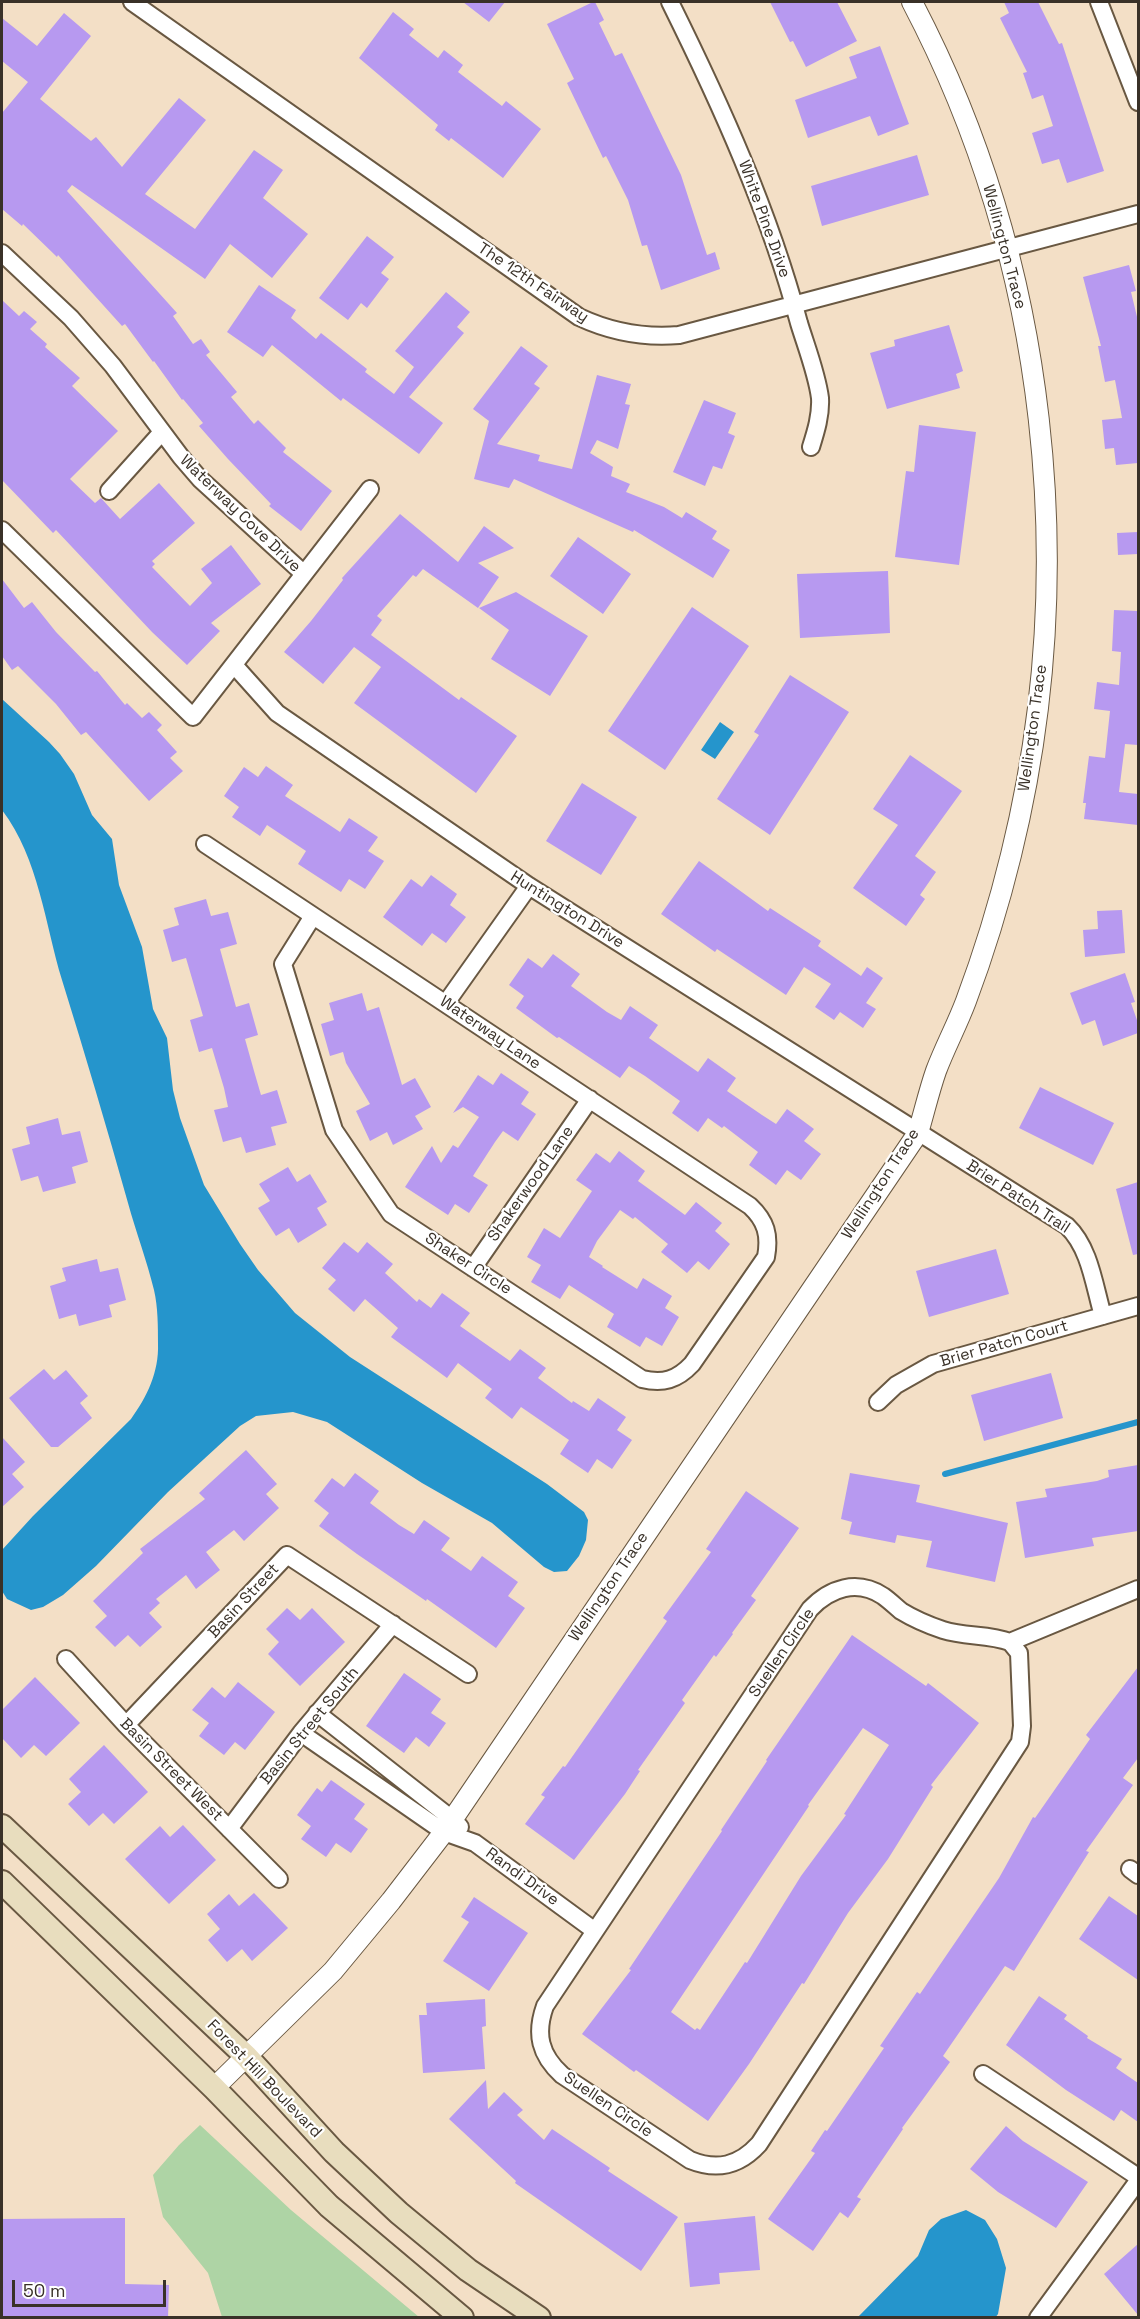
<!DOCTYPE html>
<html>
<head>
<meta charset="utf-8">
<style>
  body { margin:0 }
  #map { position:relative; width:1140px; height:2319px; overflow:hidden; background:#f3dfc6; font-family:"Space Grotesk",sans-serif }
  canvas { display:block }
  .frame { position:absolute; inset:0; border:3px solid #393128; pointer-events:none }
  .scale { position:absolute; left:12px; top:2280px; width:154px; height:27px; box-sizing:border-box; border:3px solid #393128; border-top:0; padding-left:8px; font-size:18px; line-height:21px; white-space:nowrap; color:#393128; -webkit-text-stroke:4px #fff; paint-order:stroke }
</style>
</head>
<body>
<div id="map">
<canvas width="1140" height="2319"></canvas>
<div class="frame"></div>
<div class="scale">50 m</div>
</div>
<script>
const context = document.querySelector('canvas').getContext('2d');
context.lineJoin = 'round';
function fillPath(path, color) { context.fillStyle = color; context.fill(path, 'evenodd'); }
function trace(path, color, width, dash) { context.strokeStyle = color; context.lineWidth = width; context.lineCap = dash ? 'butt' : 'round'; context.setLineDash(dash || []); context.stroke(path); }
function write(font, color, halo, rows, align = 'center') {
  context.font = font + ' "Space Grotesk",sans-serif'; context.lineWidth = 4.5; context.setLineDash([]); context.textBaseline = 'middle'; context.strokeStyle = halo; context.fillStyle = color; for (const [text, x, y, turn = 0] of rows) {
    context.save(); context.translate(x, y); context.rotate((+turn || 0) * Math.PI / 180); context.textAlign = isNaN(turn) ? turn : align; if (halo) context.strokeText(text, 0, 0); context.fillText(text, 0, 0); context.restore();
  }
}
fillPath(new Path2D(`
  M200,2125L291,2210L419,2317H222L208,2273L163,2217L153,2175L179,2145Z`), '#aed4a5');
fillPath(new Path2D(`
  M2,699L49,742L60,754L74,774L92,815L112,839L119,885L142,947L153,1009L167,1038L173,1090L180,1118L204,1185L240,1244L258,1270L295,1313L350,1357L547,1484L584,1512L588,1520L586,1540L579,1556L567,1571L554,1572L544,1567L492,1523L422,1483L327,1422L293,1412L256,1416L240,1426L168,1492L96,1566L63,1595L43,1607L31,1610L7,1599L2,1591V1550L33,1516L131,1419C147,1397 159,1372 158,1344C158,1327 158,1307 154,1290C147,1261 136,1232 128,1203C107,1128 85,1054 62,980C45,924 39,859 2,810Z
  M720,722L734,732L715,759L701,750Z
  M966,2210L985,2220L997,2239L1006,2268L998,2314L995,2318L858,2317L918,2256L929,2230L941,2219Z`), '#2595cc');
trace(new Path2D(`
  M945,1474L1138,1422`), '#2595cc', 6);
fillPath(new Path2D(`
  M463,2H505L489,22Z
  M593,2H595L604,20L599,23L615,56L622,53L681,175L707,255L715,252L720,269L661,290L647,245L642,246L628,200L606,156L603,158L567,83L574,79L547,24Z
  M770,2H837L857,41L806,67L793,41L790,42Z
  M1004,2H1038L1059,44L1062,43L1104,171L1067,183L1059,159L1042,164L1032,133L1053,126L1043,95L1032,99L1023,73L1027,72L1000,18L1009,13Z
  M393,12L414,29L409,35L438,58L444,50L463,65L458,72L502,106L506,101L541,129L503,178L451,138L449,141L435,130L438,125L359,58Z
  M64,13L91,36L40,99L91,141L96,137L122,167L179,98L206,120L145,194L195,229L254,150L283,170L263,198L308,234L272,278L230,244L205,279L72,185L67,191L177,313L173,316L193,344L201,339L210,352L206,355L237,392L231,397L254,424L258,420L286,448L283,452L332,491L301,531L269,506L271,504L228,459L199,426L203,423L183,399L182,400L154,361L153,362L125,324L122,326L58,255L57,257L23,224L22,226L2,209V113L28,82L2,61V18L37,46Z
  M880,46L909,124L878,136L870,116L808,138L795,100L857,78L849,57Z
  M917,155L929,195L822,226L811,186Z
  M367,236L394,257L381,273L389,279L367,308L361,303L348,320L319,298Z
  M1129,265L1136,291L1131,292L1138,321V463L1116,465L1114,448L1105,449L1102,420L1122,418L1115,380L1105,382L1098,346H1101L1083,277Z
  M259,285L296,310L291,318L316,339L321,333L367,369L365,372L394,394L414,367L395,351L446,292L470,312L457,327L464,333L409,397L443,423L419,454L343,398L341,401L272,345L263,357L227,332Z
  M2,300L19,316L24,311L37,322L30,329L47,344L45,347L80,378L72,386L118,431L70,479L95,503L101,498L120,519L159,483L195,523L152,561L155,564L152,567L190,606L212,583L201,569L231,545L261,584L211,623L220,631L187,665L152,632L56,530L53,533L2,480Z
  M949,325L963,371L956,374L960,388L887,409L870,353L895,346L894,340Z
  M521,346L548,366L534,384L540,388L497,444L540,455L538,461L572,469L597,375L631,384L625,404L630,405L618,449L597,440L590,453L613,467L611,476L630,484L626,492L664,507L682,518L686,512L717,531L712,539L730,550L713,578L634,530L633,532L514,479L509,488L474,479L489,421L473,409Z
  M704,400L736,413L728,433L735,436L722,469L713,466L705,486L673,472Z
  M919,425L976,432L959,565L895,557L906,471L914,472Z
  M400,514L458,562L484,526L514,548L478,563L499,577L478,608L423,569L416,577L413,575L377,616L382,620L371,635L459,700L461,697L517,736L476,793L354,703L381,667L354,647L323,684L284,652L311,621L343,580L342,578Z
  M1138,532V554L1118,555L1117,533Z
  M578,537L631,574L603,614L550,576Z
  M888,571L890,633L800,638L797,574Z
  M2,579L24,608L32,602L56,632L95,672L97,671L125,705L127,703L142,718L149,712L162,725L157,730L177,752L170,758L183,771L149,801L86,732L81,735L56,704L18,666L12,670L2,656Z
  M516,592L588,636L550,696L491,659L509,630L479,608Z
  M692,607L749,646L665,770L608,731Z
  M1114,610L1138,611V745L1125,744L1119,792L1138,794V825L1084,819L1086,803H1083L1089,756L1105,758L1110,711L1094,709L1097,682L1119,685L1121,652L1112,651Z
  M790,675L849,712L770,835L717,799L759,735L754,732Z
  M910,755L962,791L915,856L936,872L920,895L925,899L906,926L853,888L898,825L873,809Z
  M266,766L293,785L285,796L325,822L340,832L349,818L378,837L368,851L384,861L365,889L349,879L341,892L298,864L306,851L267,825L260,836L232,817L239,807L224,796L244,767L258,777Z
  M582,783L637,817L601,875L546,841Z
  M699,861L768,911L770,908L821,941L818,946L861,976L867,967L883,978L866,1003L876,1009L863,1028L840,1012L834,1020L815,1007L831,984L804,967L786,995L717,949L715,952L661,914Z
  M431,875L457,894L450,905L466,917L446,943L432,933L422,946L383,917L411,879L422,887Z
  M206,899L211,916L228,912L237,944L220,949L236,1007L249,1003L258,1035L245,1039L254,1071L261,1095L277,1090L287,1123L271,1127L276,1145L246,1153L241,1137L223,1142L214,1110L228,1107L224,1088L212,1048L199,1052L190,1020L203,1016L186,958L172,962L163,930L179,925L174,908Z
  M1122,910L1125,953L1085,957L1083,930L1098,929L1097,911Z
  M553,954L580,974L571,986L607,1012L621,1020L630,1006L658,1025L649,1038L698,1072L708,1058L736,1078L727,1091L762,1115L776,1124L787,1109L814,1129L804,1141L821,1154L801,1180L787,1170L776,1185L749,1165L758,1152L724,1126L722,1128L708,1118L698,1132L672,1113L680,1101L645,1076L629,1066L620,1078L559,1037L557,1038L516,1008L524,996L509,985L528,958L542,968Z
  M1125,973L1135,1002L1131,1003L1138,1023V1033L1103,1046L1095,1020L1082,1025L1070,993Z
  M362,993L367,1011L379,1007L402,1085L415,1078L431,1107L415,1116L423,1129L393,1145L387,1132L370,1141L356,1111L370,1104L346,1063L343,1052L330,1056L321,1024L334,1020L329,1003Z
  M501,1073L529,1092L521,1104L536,1114L518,1141L503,1131L495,1142L473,1176L488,1185L469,1213L455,1204L448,1215L405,1187L432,1146L441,1163L453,1145L458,1148L479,1117L463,1107L453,1113L478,1075L493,1085Z
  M1040,1087L1114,1123L1093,1165L1019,1128Z
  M58,1118L62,1135L80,1131L88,1162L72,1167L76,1183L43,1192L38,1176L21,1181L12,1149L30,1144L26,1127Z
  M619,1151L645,1171L638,1181L685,1215L696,1202L722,1223L715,1231L730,1244L709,1270L698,1261L687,1273L661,1252L668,1244L635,1217L633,1219L620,1210L597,1241L589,1257L603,1266L602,1267L637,1289L643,1278L672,1296L665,1308L679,1317L662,1346L646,1337L640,1347L607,1327L614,1314L569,1285L560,1299L531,1282L541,1265L527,1257L544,1228L560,1238L592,1191L576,1180L596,1153L610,1163Z
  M288,1167L297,1182L310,1174L327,1202L317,1208L327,1225L298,1243L289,1228L276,1236L258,1208L270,1201L259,1184Z
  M1138,1182V1254L1133,1255L1116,1189Z
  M344,1242L358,1253L367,1242L393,1264L385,1273L417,1302L419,1299L431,1308L442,1293L470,1313L460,1326L510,1361L520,1349L546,1368L538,1378L572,1403L573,1401L589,1411L598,1398L626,1417L617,1430L632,1440L612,1469L597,1459L588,1473L560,1454L569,1440L521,1407L512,1419L485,1398L492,1389L458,1363L447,1378L391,1337L398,1328L365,1299L354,1312L328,1289L336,1280L322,1268Z
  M996,1249L1009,1294L929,1317L916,1271Z
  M97,1259L100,1272L118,1268L126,1300L109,1305L112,1317L79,1326L76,1314L59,1319L50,1286L66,1281L62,1268Z
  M44,1369L54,1380L66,1370L88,1396L80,1403L92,1418L58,1447H51L9,1398Z
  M1051,1373L1063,1418L984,1441L971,1395Z
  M2,1437L25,1462L12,1474L24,1487L2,1507Z
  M246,1450L277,1484L266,1494L279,1508L244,1541L234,1530L206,1552L220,1570L196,1589L186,1575L156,1599L160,1603L149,1613L162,1627L140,1647L128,1635L115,1647L95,1627L107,1616L93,1601L143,1553L140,1549L205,1499L199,1493Z
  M1138,1465V1531L1092,1538L1094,1546L1025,1558L1016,1502L1047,1497L1045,1489L1097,1481L1109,1477L1108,1470Z
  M355,1473L379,1491L370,1503L399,1525L414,1534L424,1520L450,1538L441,1550L471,1571L482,1556L518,1582L508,1596L525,1608L496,1648L427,1599L426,1601L357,1554L319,1526L329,1513L314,1501L332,1478L344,1487Z
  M850,1473L920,1485L916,1502L1008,1523L995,1582L926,1567L932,1541L897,1535L895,1543L849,1534L852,1522L841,1519Z
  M746,1491L799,1528L751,1596L756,1600L732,1633L733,1634L716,1657L714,1655L682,1700L685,1703L638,1770L640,1771L625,1794L574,1860L525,1824L545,1797L541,1795L563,1766L565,1767L667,1621L663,1618L711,1552L706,1549Z
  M287,1608L300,1620L312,1608L345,1642L300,1686L268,1654L279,1642L266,1629Z
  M852,1635L926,1686L928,1683L979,1723L931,1785L933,1787L888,1859L848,1913L804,1984L802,1983L749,2064L708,2121L636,2070L634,2072L582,2034L631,1970L629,1969L722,1831L721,1830L767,1761L766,1760ZM863,1728L889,1745L844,1814L846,1815L801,1876L747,1963L745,1962L700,2030L697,2028L695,2030L671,2012L809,1806L808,1805Z
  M1138,1667V1758L1123,1778L1133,1785L1086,1851L1089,1852L1014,1971L1005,1966L943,2056L950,2062L902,2128L903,2129L857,2197L861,2199L848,2218L840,2212L813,2251L768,2219L815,2153L811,2151L825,2130L827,2131L884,2048L880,2046L917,1992L920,1994L999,1878L1033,1817L1035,1818L1090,1739L1086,1735Z
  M404,1673L441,1699L431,1713L446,1723L429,1747L416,1737L404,1753L366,1726Z
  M35,1677L80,1723L46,1756L34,1745L21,1758L2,1738V1710Z
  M238,1682L275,1712L245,1750L235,1742L224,1755L199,1736L209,1723L192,1710L212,1687L225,1698Z
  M104,1745L148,1792L114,1824L103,1813L89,1826L68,1804L81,1792L69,1779Z
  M331,1780L365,1804L354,1819L368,1829L351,1853L336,1843L326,1857L301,1839L311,1826L297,1815L317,1788L322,1792Z
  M183,1825L216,1860L169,1904L125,1859L160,1826L170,1837Z
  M254,1893L288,1928L252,1961L242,1949L227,1962L208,1940L220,1929L207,1914L229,1894L239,1906Z
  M1109,1896L1138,1916V1980L1079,1939Z
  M474,1897L528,1933L489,1991L443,1961L469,1922L461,1917Z
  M1039,1996L1067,2015L1064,2019L1088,2036L1087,2038L1122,2059L1116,2068L1138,2083V2122L1121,2110L1114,2121L1066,2090L1006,2045Z
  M485,1999L486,2026L482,2027L485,2069L423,2073L419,2015H427L426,2003Z
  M486,2080L488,2109L504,2092L523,2110L517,2115L544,2140L552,2129L610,2168L608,2171L678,2217L641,2271L515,2183L516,2181L449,2119Z
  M1006,2126L1023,2141L1088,2182L1056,2228L998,2192L970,2169Z
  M755,2216L760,2270L719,2273L720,2284L690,2287L684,2223Z
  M125,2218V2284L169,2285L168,2318H2V2219Z
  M1138,2244V2315L1104,2274Z`), '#b799f0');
const minor = new Path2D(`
  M132,2L579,317C611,332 644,338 679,335L1138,214
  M670,2C721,105 769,211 799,323C806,346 817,374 820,398C821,415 816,431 811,447
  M1099,2L1138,102
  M2,253L71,318L113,366L181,457L200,479L303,573
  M109,491L162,432
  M2,530L193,717L370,489
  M234,665L277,713L529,886L1067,1226C1090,1248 1094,1285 1103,1316
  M205,844L750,1206C766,1221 770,1235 766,1257L692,1364C677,1380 663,1384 642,1379L391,1214L334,1130L283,964L313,916
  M446,1003L529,886
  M473,1268L590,1099
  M878,1402L896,1385L933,1364L1138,1306
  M1010,1642L1019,1653L1022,1726L1020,1742L759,2144C739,2166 717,2171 690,2160L562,2075C540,2055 535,2034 545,2006L810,1609C830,1588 857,1579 883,1596C890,1601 895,1606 901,1611C914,1619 928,1625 943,1630C965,1637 989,1634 1010,1642L1138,1589
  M66,1659L126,1725L279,1879
  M317,1713L452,1819L460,1827
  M126,1725L287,1555L468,1674
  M301,1733L444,1832L475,1843L595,1931
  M229,1829L301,1733L393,1624
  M1130,1869L1138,1875
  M983,2074L1138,2177
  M1038,2318L1138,2181`);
const tertiary = new Path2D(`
  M214,2088L333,1971L391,1901L444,1832L918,1133C924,1113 929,1091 936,1071C945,1047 957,1025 966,1001C984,953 999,904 1011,855C1081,571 1048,261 912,2`);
const secondary = new Path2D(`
  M2,1826L246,2056L334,2152L399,2213L468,2270L539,2318
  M2,1882L214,2088L329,2206L462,2318`);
trace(minor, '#695842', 20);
trace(tertiary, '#695842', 22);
trace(secondary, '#695842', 26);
trace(minor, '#fff', 16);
trace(tertiary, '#fff', 20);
trace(secondary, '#e8ddbe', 22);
write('16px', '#393128', '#fff', [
  ["White Pine Drive",764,219,70],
  ["Wellington Trace",1004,247,75],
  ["The 12th Fairway",533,283,34],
  ["Waterway Cove Drive",240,514,44],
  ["Wellington Trace",1033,728,-82],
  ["Huntington Drive",567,910,32],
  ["Waterway Lane",490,1033,34],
  ["Shakerwood Lane",531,1184,-55],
  ["Wellington Trace",881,1184,-57],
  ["Brier Patch Trail",1018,1197,33],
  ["Shaker Circle",468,1264,33],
  ["Brier Patch Court",1004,1344,-16],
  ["Wellington Trace",609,1587,-56],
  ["Basin Street",244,1601,-47],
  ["Suellen Circle",782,1653,-56],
  ["Basin Street South",310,1726,-51],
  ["Basin Street West",171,1770,45],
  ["Randi Drive",522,1877,36],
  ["Forest Hill Boulevard",264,2079,46],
  ["Suellen Circle",608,2105,34]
]);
</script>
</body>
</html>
